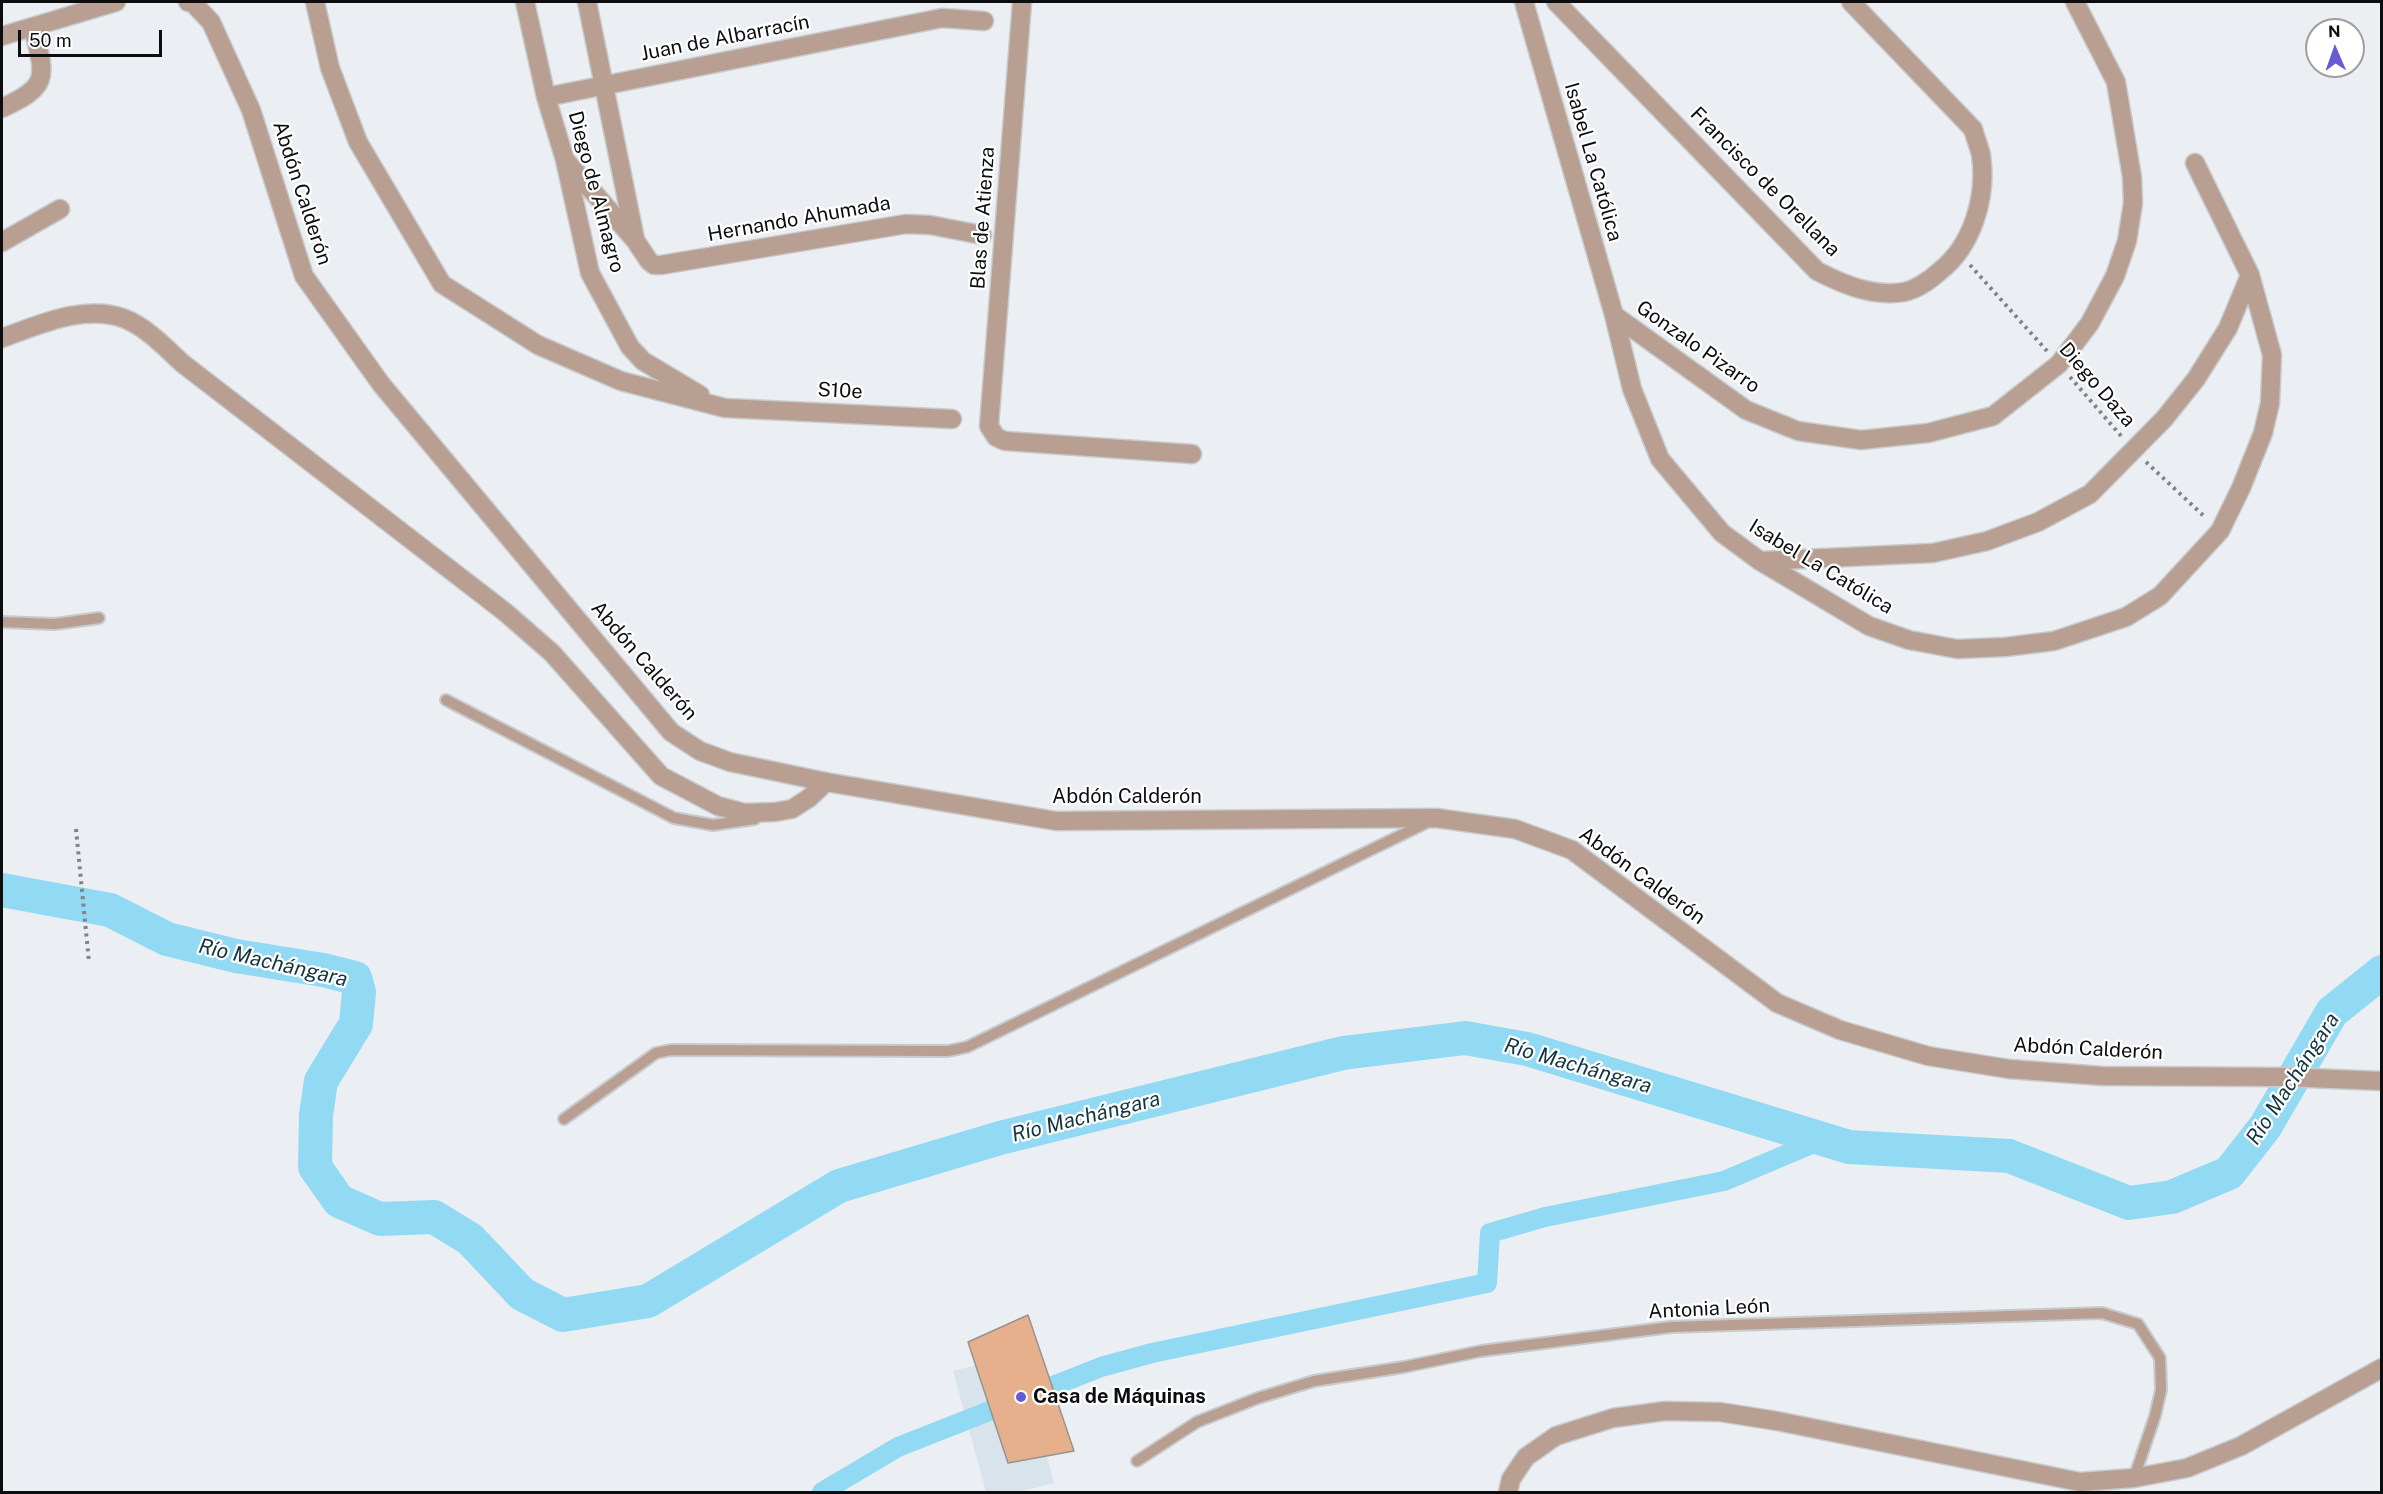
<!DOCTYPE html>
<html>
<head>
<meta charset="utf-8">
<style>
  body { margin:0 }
  #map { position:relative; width:2383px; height:1494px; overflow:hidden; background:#ebeff3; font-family:"Public Sans",sans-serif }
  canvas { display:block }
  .frame { position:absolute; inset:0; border:3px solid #0c0d0e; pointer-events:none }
  .north { position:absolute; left:2305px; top:18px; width:60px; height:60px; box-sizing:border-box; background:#fff; border:2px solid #9e9e9f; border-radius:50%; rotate:358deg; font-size:16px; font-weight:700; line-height:24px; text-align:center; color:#0c0d0e }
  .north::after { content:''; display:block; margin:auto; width:21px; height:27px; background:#685ad3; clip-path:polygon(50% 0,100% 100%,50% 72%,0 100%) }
  .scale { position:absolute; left:18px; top:30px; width:144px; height:27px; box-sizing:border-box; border:3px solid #0c0d0e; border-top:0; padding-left:8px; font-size:18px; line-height:21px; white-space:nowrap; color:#0c0d0e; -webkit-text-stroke:4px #fff; paint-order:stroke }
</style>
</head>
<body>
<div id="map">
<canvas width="2383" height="1494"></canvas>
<div class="frame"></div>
<div class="north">N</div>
<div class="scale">50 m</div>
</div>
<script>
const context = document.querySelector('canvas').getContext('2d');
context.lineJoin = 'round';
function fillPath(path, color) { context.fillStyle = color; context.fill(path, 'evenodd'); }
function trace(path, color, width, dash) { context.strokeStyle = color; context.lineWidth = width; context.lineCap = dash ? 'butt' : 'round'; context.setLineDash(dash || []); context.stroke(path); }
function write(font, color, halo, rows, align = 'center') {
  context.font = font + ' "Public Sans",sans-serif'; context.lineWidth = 4.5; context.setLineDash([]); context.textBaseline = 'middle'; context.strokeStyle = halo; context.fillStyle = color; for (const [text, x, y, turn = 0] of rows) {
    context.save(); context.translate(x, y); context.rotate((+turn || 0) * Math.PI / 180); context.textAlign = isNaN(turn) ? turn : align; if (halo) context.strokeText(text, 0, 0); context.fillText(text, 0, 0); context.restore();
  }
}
fillPath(new Path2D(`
  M1019,1354L1054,1483L1018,1492H986L953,1371Z`), '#d9e3eb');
trace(new Path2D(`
  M822,1492L898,1447L1101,1367L1152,1353L1487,1283L1490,1233L1545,1217L1724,1181L1823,1139`), '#92daf3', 20);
trace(new Path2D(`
  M2,890L110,910L167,939L236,956L323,970L355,978L359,992L356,1024L321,1081L316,1115L315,1167L339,1201L380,1219L434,1217L470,1239L522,1294L563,1315L648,1301L839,1186L1000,1138L1343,1053L1465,1038L1527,1049L1849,1147L2009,1156L2129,1203L2172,1197L2229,1173L2265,1127L2332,1012L2382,972`), '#92daf3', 34);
const building = new Path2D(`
  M1028,1315L1074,1451L1008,1463L968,1342Z`);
fillPath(building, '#e7b08d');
trace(building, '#979390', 1.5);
const service = new Path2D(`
  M2,622L55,624L99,618
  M446,700L674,818L713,825L755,819
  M564,1119L656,1053L671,1050L948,1051L967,1047L1428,822
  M1137,1461L1197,1422L1258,1398L1314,1381L1404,1367L1481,1351L1671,1327L2102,1313L2138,1324L2160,1358L2161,1390L2155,1416L2134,1478`);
const minor = new Path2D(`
  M315,2L330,68L358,142L442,284L538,345L621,381L725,408L952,419
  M525,2L546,97L565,160L590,273L630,347L643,361L700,395
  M587,2L635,239
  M1022,2L989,426L996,437L1005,441L1192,454
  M1524,2L1614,315L1632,389L1660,459L1722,533L1760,561L1869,626L1909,640L1957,649L2005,647L2054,641L2126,617L2160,596L2220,531L2241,488L2263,433L2270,403L2272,355L2250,275L2195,163
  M1556,2L1817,271C1844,285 1873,297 1904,292C1918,289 1930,280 1940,271C1973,245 1987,196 1981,155C1979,146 1975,137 1973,129L1851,2
  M546,97L942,18L984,21
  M2,108C51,86 45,76 33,28
  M566,161L635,240L649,261L654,265H661L906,224L930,225L982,235
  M2,242L60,209
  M1614,315L1746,410L1798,431L1861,440L1928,433L1993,416L2059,364L2090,323L2115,276L2127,241L2133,203L2132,177L2116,82L2075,2
  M2,338C39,325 83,304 123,318C145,326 165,347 182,363L505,612L552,653L661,776L718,806L744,813L775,812L792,809L809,798L826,782
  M1760,561L1933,553L1987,541L2038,522L2090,494L2164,419L2196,379L2228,328L2250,275`);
const tertiary = new Path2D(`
  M188,2L193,3L211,22L251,110L304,276L381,384L671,732L700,751L730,762L826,782L1056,821L1436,818L1515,829L1572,850L1777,1003L1840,1030L1928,1056L2009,1069L2102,1076L2284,1077L2382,1081
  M2,36L116,2
  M1508,1492L1511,1479L1526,1457L1556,1436L1613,1418L1665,1411L1720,1412L1777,1421L2080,1482L2134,1478L2187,1468L2241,1446L2382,1368`);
trace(service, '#c7cbce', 14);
trace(minor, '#c7cbce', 21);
trace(tertiary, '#c7cbce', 21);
trace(new Path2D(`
  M1970,265L2047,351
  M2070,377L2122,437
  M2146,462L2206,518
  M76,829L89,962`), '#808285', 4, [3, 4.5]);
trace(service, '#b89f91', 10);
trace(minor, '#b89f91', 18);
trace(tertiary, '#b89f91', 18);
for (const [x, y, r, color] of [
  [1021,1397,6,"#685ad3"]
]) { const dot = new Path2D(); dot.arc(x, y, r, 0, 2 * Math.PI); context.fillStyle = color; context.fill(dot); trace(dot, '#fff', 2); }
write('20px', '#0c0d0e', '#fff', [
  ["Juan de Albarracín",725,38,-11],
  ["Isabel La Católica",1593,162,74],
  ["Francisco de Orellana",1765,182,45],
  ["Diego de Almagro",596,192,75],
  ["Abdón Calderón",302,193,72],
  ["Blas de Atienza",983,218,-86],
  ["Hernando Ahumada",799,219,-10],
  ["Gonzalo Pizarro",1698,347,35],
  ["Diego Daza",2097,385,49],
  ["S10e",840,391,3],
  ["Isabel La Católica",1821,567,31],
  ["Abdón Calderón",644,661,49],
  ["Abdón Calderón",1127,797],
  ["Abdón Calderón",1642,876,36],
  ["Abdón Calderón",2088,1049,3],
  ["Antonia León",1709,1309,-3]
]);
write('bold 20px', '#0c0d0e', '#fff', [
  ["Casa de Máquinas",1033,1397]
], 'left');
write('italic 21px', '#133641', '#fff', [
  ["Río Machángara",273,963,13],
  ["Río Machángara",1578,1066,16],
  ["Río Machángara",2293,1079,-57],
  ["Río Machángara",1086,1117,-14]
]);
</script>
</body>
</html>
